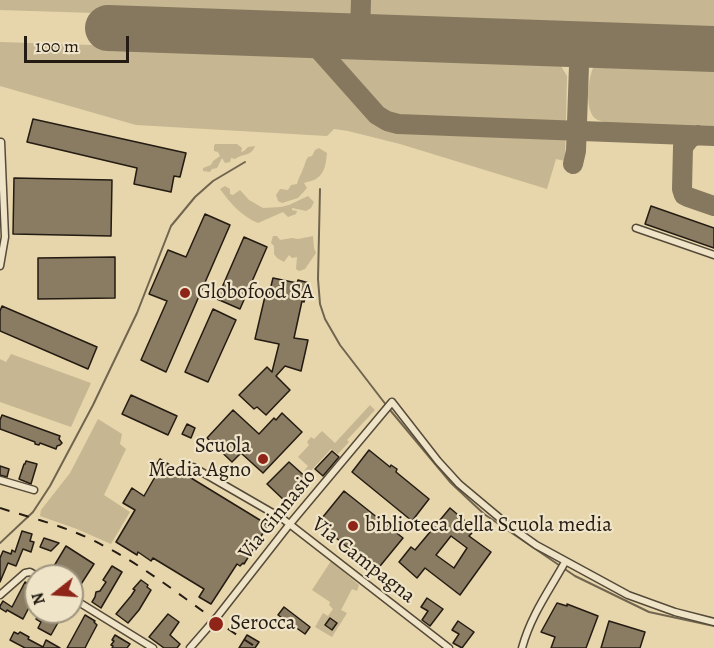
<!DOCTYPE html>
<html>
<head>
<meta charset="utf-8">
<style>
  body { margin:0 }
  #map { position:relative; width:714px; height:648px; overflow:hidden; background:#e7d6ab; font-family:Alegreya,serif }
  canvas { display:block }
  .north { position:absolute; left:24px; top:564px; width:60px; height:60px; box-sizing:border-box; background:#efe4c8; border:2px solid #9e947f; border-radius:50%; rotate:253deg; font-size:16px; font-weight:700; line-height:24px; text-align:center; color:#241b12 }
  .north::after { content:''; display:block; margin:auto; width:21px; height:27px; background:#8f2418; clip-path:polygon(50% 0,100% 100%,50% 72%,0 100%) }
  .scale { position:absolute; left:24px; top:36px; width:105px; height:27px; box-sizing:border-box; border:3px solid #241b12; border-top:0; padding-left:8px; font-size:18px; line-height:21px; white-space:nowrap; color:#241b12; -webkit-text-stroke:4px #efe4c8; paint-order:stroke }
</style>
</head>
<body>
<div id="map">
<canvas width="714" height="648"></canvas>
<div class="north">N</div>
<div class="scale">100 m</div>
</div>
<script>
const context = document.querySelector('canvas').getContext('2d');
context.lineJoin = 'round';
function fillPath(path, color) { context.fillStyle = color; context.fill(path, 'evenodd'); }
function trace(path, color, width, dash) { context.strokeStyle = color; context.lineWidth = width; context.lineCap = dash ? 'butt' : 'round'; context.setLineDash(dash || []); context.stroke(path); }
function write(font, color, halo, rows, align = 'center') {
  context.font = font + ' Alegreya,serif'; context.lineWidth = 4.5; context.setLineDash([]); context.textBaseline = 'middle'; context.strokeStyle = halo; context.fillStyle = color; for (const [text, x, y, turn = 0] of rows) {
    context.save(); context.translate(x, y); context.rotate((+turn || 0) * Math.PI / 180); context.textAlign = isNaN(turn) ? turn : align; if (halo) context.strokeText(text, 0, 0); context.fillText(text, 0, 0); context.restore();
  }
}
fillPath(new Path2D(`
  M0,0H357L356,10L346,21L0,10Z
  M365,0H714V33L373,22C365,16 365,9 365,0Z
  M0,42L550,60L561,66L567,76L565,161L556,159L547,189L400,144L348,131L334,129L327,136L136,125L0,86Z
  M605,62L714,65V128C694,127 608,128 596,119C584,111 588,77 594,66Z
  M215,144H237L242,148L241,152L244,151L248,147L255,146C251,157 243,153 235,159L231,158L230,162L225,163L222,158L217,168L212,169L210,172L203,171V168L211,165L213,161L220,156L218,152L214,151V146Z
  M319,148L327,153C326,163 325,175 314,180C311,181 307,182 304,183L307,188L298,198L282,203L278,201L276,195L280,189L288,190L291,185L297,184C299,176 301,175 303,169C305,165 305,161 308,157L312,156L315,150Z
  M225,186L230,189V194L233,195L240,190L249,200L263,208L281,207L289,205L308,196L314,202L311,208L306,211L292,208V210L297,211L296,214L288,217L283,212L258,223C241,216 231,204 220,189Z
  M273,236H277L280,240L292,238L298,239L313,236L314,248L316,253L305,269L299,271L296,269L297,257L292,258L289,255L284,262L277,258L274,254V246L271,243Z
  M11,354L91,383L71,427L0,402V359L6,362Z
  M370,405L375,410L347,440L349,442L338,454L331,449L308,474L304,471L308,466L298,457L309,445L307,442L311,437L314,439L322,431L335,443Z
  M98,419L122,434L120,444L126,449L104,495L130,512L111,544L77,529L40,516L41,510L70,473Z
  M331,561L359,585L357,591L352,589L341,610L347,613L332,637L315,627L323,613L328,616L333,609L329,605L330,602L312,590Z`), '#c6b691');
trace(new Path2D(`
  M320,189L318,279L320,304L325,319L340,345L390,410L451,483L484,514L575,576L649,612L714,626
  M0,543L33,512L50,486L93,405L137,313L171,226L195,197L213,181L245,162`), '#71654f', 2);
trace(new Path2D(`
  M305,34L377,115L387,121L398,124L714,136
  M360,36L361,0
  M552,44C567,46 577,50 579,66C582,51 591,47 605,46
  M698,135L690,138L683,147L682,189L684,195L688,197L714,206
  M573,164L576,151L579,66`), '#86785e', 20);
trace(new Path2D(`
  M108,28L714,49`), '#86785e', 46);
const building = new Path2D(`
  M33,119L186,153L180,177L174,176L171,192L134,184L137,168L27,142Z
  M14,178L112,180L111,236L13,234Z
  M651,206L714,228V248L645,224Z
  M205,214L230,225L166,372L141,360L167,301L149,294L168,250L186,257Z
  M244,237L267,247L240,309L217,299Z
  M115,257V298L38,299V258Z
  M273,278L297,283L298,280L309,283L304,302L302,301L294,338L308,340L301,371L285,366L276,376L290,390L266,415L257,407L254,409L239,395L267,367L272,372L279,344L255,339L266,292L269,294Z
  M2,306L97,347L88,369L0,331V311Z
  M213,309L236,320L208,382L185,372Z
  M131,395L177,416L168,435L122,414Z
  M233,410L259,434L274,418L276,420L282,413L302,432L263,473L241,453L232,462L207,438Z
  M2,415L60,436L59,439L62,443L60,445L57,446L56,449L40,443L39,445L35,444V442L0,429V420Z
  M187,424L195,428L191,438L182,434Z
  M369,450L390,467L391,465L397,469L396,472L429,499L412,521L352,472Z
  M332,451L339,457L323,476L315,469Z
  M160,459L268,525L244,564L243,563L240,566L237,564L211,604L199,597L204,589L153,558L151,561L138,552L137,555L116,542L135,510L123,503L132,488L144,496L159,470L155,467Z
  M26,461L37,464L31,484L19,479L24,464H25Z
  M289,462L309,480L287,503L267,484Z
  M0,466L9,469L7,477L0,475Z
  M344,491L403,538L376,571L318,523Z
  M450,508L464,520L461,524L472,533L469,536L491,552L460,595L425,568L417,578L399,562L411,547L415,550ZM451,536L467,548L454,568L436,555Z
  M22,531L32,534L30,541L34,542L31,552L23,549L16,566L8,563L0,582V558L3,551L11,554L12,550L15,552Z
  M44,538L59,543L51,551L40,547Z
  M66,546L94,564L76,592L72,589V576H48Z
  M112,566L122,572L101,608L92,602L95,597L96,592L100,591L106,582L103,580Z
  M141,580L148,585L147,587L151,590L139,610L128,623L116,614L131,596L135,590L133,589Z
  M25,582L36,588V594L23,619L7,610L6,612L0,608V606L3,601L12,607Z
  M427,598L443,609L430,626L422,620L428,611L421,607Z
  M557,603L567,606V604L598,616L586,648H551L555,637L541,632Z
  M284,607L310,627L305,634L278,615Z
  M40,612H64L51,635L38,628L41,622L36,619Z
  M168,614L179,622L170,635L180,644L177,648H164L149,637Z
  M85,615L95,621L94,622L97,625L88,642L85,648H67Z
  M330,618L337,623L332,630L325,625Z
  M458,621L474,632L462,648L453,643L459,634L452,630Z
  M609,621L645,632L640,648H601Z
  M14,632L18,634L20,632L29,637L28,639L43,647L46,640L60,648H25L10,640Z
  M115,635L130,644L127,648H112L113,646L111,645L114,641L112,640Z
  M247,635L259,642L255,648H239Z`);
fillPath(building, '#897c62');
trace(building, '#241b12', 1.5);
const minor = new Path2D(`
  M636,228L714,255
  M0,266L5,237L1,142
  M193,467L283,519L449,648
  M0,480L34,490
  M0,595L25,573L30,572L37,576
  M72,598L153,648
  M190,648L217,617L289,525L392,402L438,461L459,484L508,525L536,545L628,595L675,612L714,622
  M522,648C531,615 549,591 565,562`);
trace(minor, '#554a38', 9);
trace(minor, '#efe4c8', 6);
trace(new Path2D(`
  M0,508C35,519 72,528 104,546C159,574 205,617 258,648`), '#241b12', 2, [10, 10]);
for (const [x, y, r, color] of [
  [185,293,6,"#8f2418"],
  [263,459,6,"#8f2418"],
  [353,526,6,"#8f2418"],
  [216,624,8,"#8f2418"]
]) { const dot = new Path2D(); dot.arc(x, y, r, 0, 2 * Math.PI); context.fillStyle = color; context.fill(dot); trace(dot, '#efe4c8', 2); }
write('21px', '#241b12', '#efe4c8', [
  ["Globofood SA",197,293],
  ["Scuola",251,447,"right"],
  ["Media Agno",251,471,"right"],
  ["biblioteca della Scuola media",365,526],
  ["Serocca",230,624]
], 'left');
write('21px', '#241b12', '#efe4c8', [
  ["Via Ginnasio",278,515,-51],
  ["Via Campagna",363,561,38]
]);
</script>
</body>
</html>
